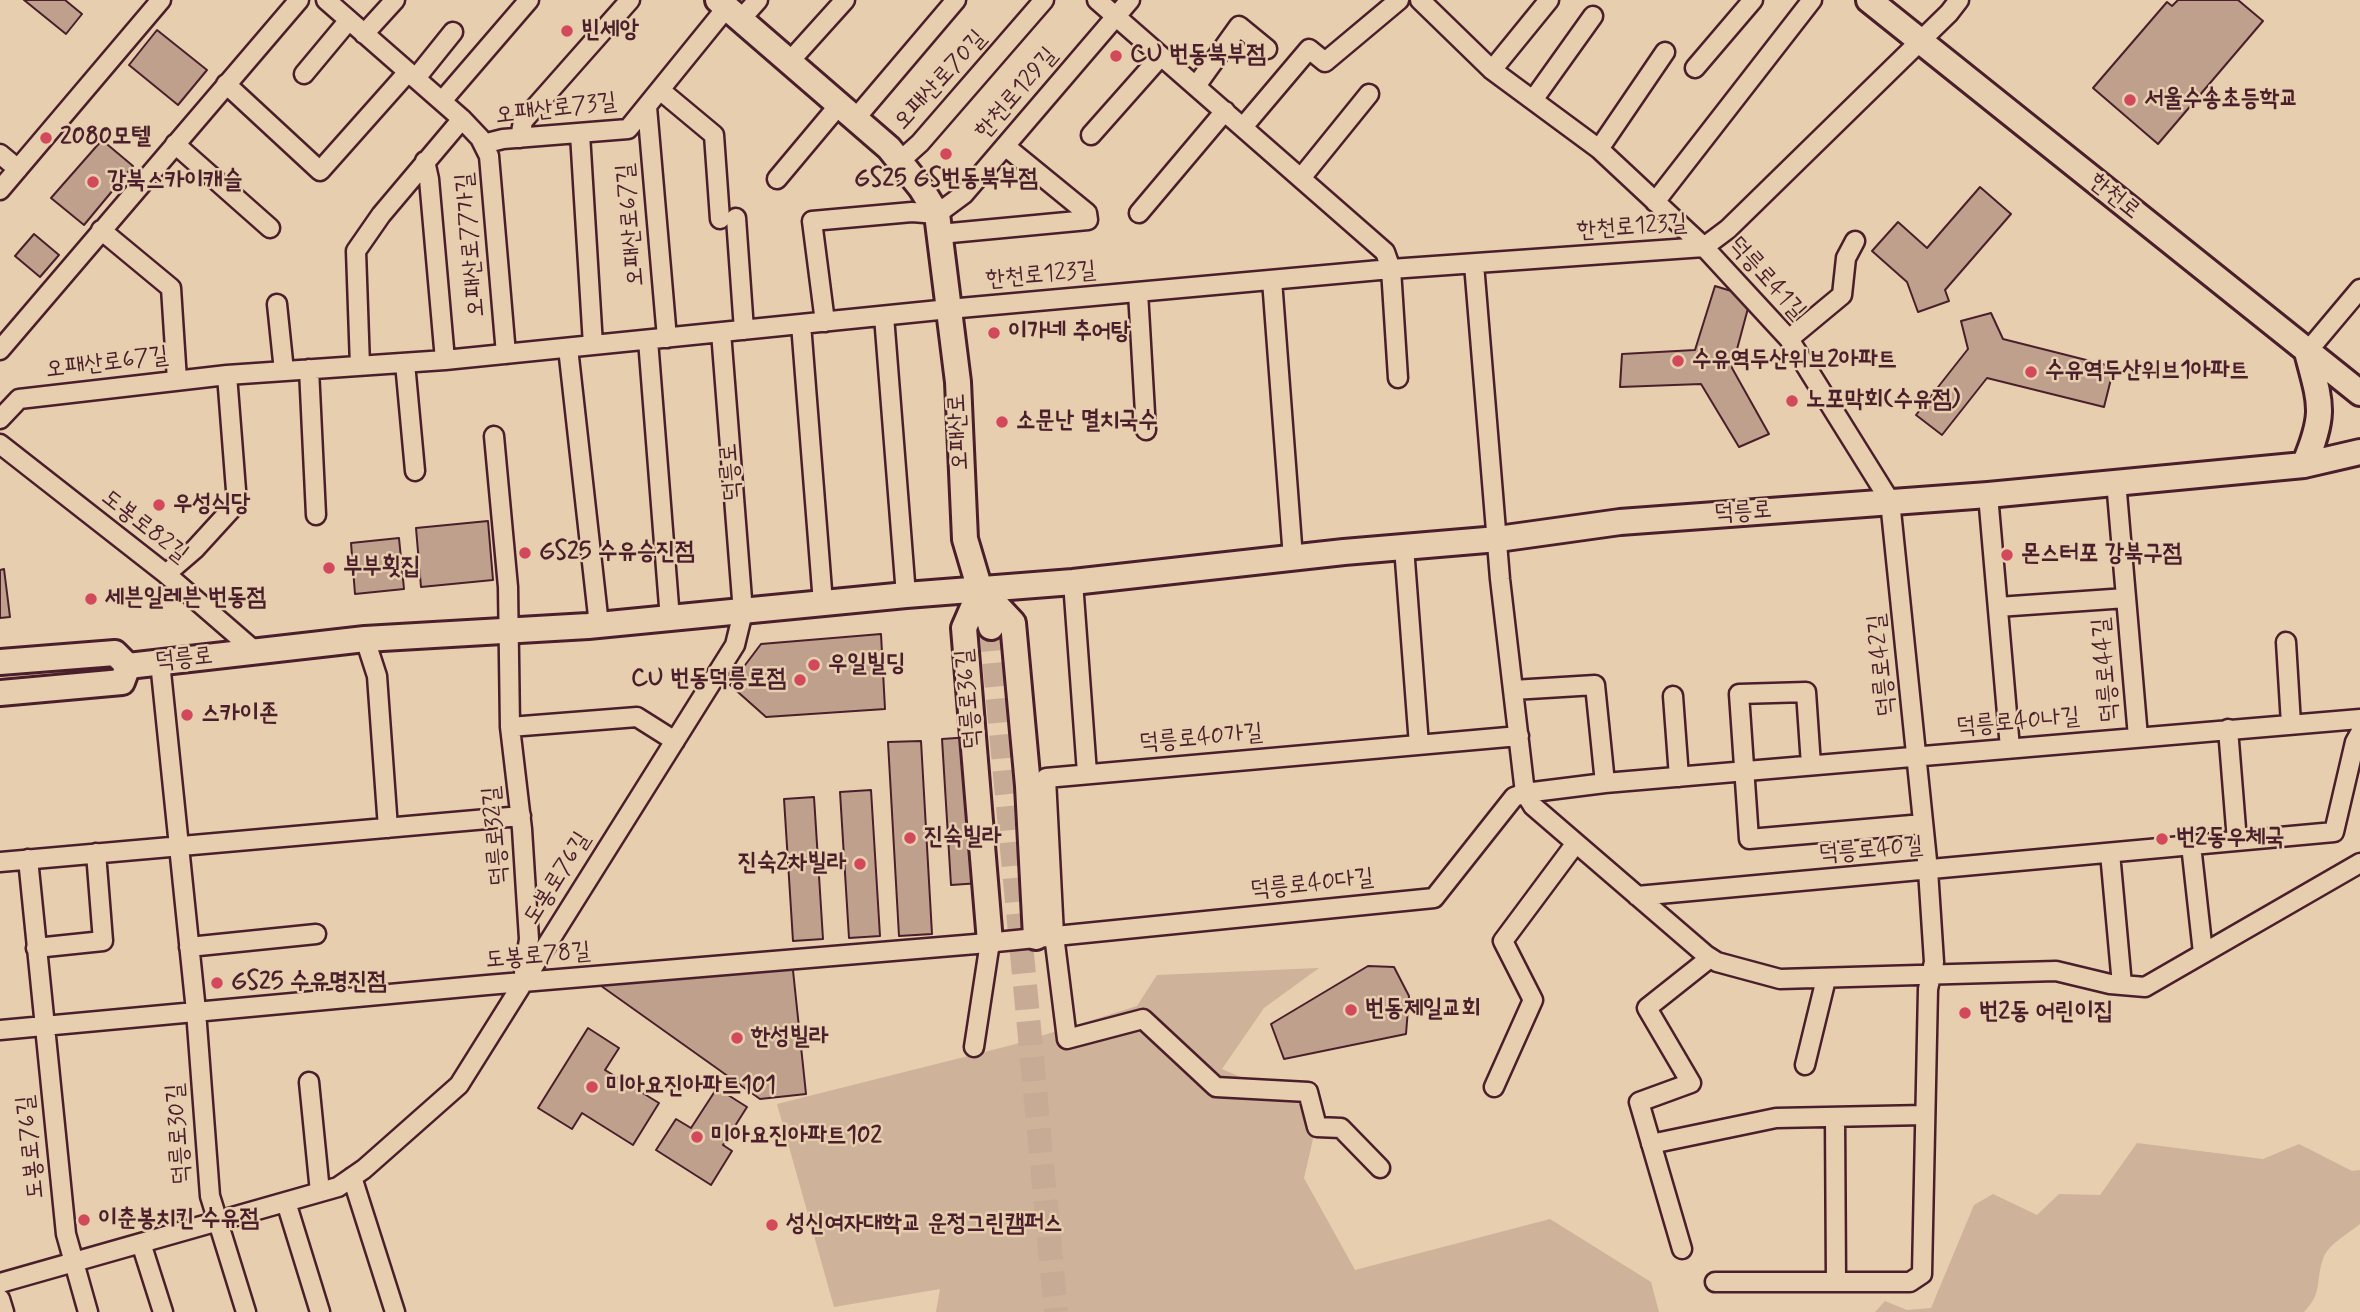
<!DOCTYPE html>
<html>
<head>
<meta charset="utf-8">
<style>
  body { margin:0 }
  canvas { display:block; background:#e7ceaf }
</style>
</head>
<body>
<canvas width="2360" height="1312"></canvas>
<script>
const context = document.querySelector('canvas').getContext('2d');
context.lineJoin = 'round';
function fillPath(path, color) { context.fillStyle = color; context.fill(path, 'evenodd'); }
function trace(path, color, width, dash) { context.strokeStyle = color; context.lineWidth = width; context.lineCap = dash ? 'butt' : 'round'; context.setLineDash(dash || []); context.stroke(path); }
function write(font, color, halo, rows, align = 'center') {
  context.font = font + ' Mynerve,"Poor Story",sans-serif'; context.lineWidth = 5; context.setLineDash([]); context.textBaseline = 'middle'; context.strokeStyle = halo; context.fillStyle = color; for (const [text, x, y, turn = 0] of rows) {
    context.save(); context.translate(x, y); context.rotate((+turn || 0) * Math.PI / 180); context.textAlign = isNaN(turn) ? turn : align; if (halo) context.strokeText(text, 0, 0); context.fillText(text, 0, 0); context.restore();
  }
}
fillPath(new Path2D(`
  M1319,968L1264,1008L1222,1069L1299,1102L1313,1139L1304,1178L1355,1270L1550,1219L1651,1282L1659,1312H936L940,1289L834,1307L777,1104L1012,1045L1137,1006L1157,975Z
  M2137,1143L2263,1159L2299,1144L2352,1171L2360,1170V1224C2348,1234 2328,1244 2323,1259C2315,1283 2323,1292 2304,1312H1875L1885,1301L1907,1310L1931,1308L1974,1205L1993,1194L2037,1215L2059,1194L2100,1195Z`), '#ceb299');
const building = new Path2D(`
  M24,0H65L82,14L66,34Z
  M2178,0H2238L2263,21L2158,144L2093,88L2167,2L2172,6Z
  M157,30L207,70L178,105L129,65Z
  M102,140L133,166L84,225L51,198Z
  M1980,187L2011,214L1945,290L1949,301L1918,312L1907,282L1872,251L1898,222L1927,248Z
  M34,234L59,255L40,277L15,256Z
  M1715,286L1751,297L1732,368L1769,434L1739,447L1701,384L1620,387L1622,354L1695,350Z
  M1991,313L2003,339L2114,367L2104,407L1987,378L1942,435L1916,415L1968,349L1961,321Z
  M488,521L493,580L421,587L416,528Z
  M399,538L404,589L355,594L351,543Z
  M4,569L10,617L0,618V570Z
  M881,634L885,709L766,717L730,685L761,644Z
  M971,737L980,883L951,885L942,739Z
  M921,741L932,934L899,936L888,742Z
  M871,790L880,936L849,938L840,792Z
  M814,797L823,939L793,941L784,799Z
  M792,961L806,1094L760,1099L597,983Z
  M1368,966L1394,967L1409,996L1406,1034L1284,1059L1271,1024Z
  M588,1028L619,1048L605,1070L659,1103L633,1145L582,1113L572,1129L538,1108Z
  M717,1088L747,1107L723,1145L732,1151L711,1185L656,1150L676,1119L691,1128Z`);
fillPath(building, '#bea08d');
trace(building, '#4a1f2b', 2);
trace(new Path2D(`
  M991,627L1056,1312`), '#c8ab95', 24, [24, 12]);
const street = new Path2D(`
  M326,0L462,119L480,138L489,156L506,354
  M1097,0L1385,252L1391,269L1398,378
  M1420,0L1492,70L1599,149L1704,247L1789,339L1890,501L1928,870L1934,962L1928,989L1922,1274L1910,1282H1715
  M741,19L758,0
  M364,34L395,0
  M790,61L845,0
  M1695,68L1753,0
  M1492,70L1549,0
  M304,74L349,20
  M416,78L453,32
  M226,84L320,171L408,72
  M1196,86L1239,26L1267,49
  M660,90L714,135L720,219
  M1533,100L1593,16
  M442,101L529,0
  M647,107L667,338
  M855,119L956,0
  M1243,127L1309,49L1325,62L1399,0
  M580,134L593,345
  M1091,135L1161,56
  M520,138L523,121L630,0
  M175,144L270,228
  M483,144L503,139L628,129L727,7
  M1599,149L1665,52
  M0,154L18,169
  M425,161L429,179L445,360
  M900,161L920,143L1044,0
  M1301,178L1369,94
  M777,179L839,105
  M0,190L161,0
  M1655,202L1812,0
  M1139,213L1225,111
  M736,218L744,330
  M101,230L171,288L177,380
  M940,234L1088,220L1087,213L1005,146
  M1474,264L1500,579L1525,793L1533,806L1706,955L1717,962L1780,979L2056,971L2110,984L2145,987L2360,863
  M1272,280L1293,558
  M1138,292L1146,430
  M277,304L284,371
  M884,316L906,595
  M825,322L812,221L912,212L937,214L964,194L1130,0
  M801,324L823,603
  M1789,339L1842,295L1846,258L1855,241
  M648,340L670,619
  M568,348L599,625
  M0,350L299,0
  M2307,352L2360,289
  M405,363L415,471
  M360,366L356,251L381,215L462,119
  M309,369L316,515
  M0,419L19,399L227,375L445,360L949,309L1391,269L1704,247L1728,229L1949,13L1959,0
  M494,436L508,587L510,727L522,829L529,939L524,973
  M0,444L166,574L256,652
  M2116,481L2138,737
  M1988,495L2010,748
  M1404,547L1419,745
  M166,574L195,549L237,503L227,375
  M1073,582L1087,773
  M1998,607L2126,598
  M365,639L377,676L388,828
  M2286,642L2291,724
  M160,662L196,1011L210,1196L246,1312
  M1513,690L1595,685L1605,783
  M1673,696L1679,777
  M510,727L637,717L675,741
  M2228,729L2237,841
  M1811,765L1806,692L1739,694L1749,839L1923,824
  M2191,845L2203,953
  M2110,853L2122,985
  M28,859L66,1234L88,1312
  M0,862L521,816
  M1637,896L2334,832L2355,742L2360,733
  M189,947L316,934
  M36,948L103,941L96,853
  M0,1030L487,985L976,944L1434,898L1514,797L1525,793L1605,783L2360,719
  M974,1047L990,942
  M1805,1065L1826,979
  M309,1082L320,1192
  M1494,1087L1533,1000L1503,941L1576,843
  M1835,1117L1836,1282
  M1651,1144L1776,1118L1925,1115
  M1380,1168L1341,1128L1317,1127L1308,1092L1216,1087L1143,1019L1067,1039L1054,935L1046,778L1519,736
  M352,1177L395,1312
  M286,1202L320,1312
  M141,1243L163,1312
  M1682,1249L1639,1102L1691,1083L1647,1008L1710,958
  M0,1283L338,1187L364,1169L459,1085L735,645L743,612L721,332
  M0,1299L4,1312`);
const secondary = new Path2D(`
  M718,0L889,148L921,188L937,214L958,382L965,539L991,627
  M1869,0L2360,393
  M2304,465C2326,413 2321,405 2307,352
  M981,589L964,628L990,942
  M984,592L1013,623L1028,786L1036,937
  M0,662L115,653L128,666
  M128,666L365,639L588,626L906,595L1073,582L1344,552L1498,539L1620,522L1988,495L2304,465L2360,452
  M0,693L122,682L128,666`);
trace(street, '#4a1f2b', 23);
trace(secondary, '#4a1f2b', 30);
trace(street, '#e7ceaf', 18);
trace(secondary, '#e7ceaf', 24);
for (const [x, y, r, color] of [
  [567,31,7,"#d1495b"],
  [1116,56,7,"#d1495b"],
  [2130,100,7,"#d1495b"],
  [46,138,7,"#d1495b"],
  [946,154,7,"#d1495b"],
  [93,182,7,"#d1495b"],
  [994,333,7,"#d1495b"],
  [1678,361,7,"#d1495b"],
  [2031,372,7,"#d1495b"],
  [1792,401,7,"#d1495b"],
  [1002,422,7,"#d1495b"],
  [159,505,7,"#d1495b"],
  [525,553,7,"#d1495b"],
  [2007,555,7,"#d1495b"],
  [329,568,7,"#d1495b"],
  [91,599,7,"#d1495b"],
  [814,665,7,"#d1495b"],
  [800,680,7,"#d1495b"],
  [187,715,7,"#d1495b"],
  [910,838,7,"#d1495b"],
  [2162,839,7,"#d1495b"],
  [860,864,7,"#d1495b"],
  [217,983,7,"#d1495b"],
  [1351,1010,7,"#d1495b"],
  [1965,1013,7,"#d1495b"],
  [737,1038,7,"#d1495b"],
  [592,1087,7,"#d1495b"],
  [697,1137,7,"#d1495b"],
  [84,1220,7,"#d1495b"],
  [772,1225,7,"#d1495b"]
]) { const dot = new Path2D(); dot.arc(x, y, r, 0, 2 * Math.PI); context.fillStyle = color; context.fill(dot); trace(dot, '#e7ceaf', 2.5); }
write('bold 24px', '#4a1f2b', '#e7ceaf', [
  ["빈세앙",581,31],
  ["CU 번동북부점",1130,56],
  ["서울수송초등학교",2144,100],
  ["2080모텔",60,138],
  ["GS25 GS번동북부점",946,180,"center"],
  ["강북스카이캐슬",107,182],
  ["이가네 추어탕",1008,333],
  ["수유역두산위브2아파트",1692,361],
  ["수유역두산위브1아파트",2045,372],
  ["노포막회(수유점)",1806,401],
  ["소문난 멸치국수",1016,422],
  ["우성식당",173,505],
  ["GS25 수유승진점",539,553],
  ["몬스터포 강북구점",2021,555],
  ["부부횟집",343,568],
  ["세븐일레븐 번동점",105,599],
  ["우일빌딩",828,665],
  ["CU 번동덕릉로점",786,680,"right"],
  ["스카이존",201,715],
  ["진숙빌라",924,838],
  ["번2동우체국",2176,839],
  ["진숙2차빌라",846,864,"right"],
  ["GS25 수유명진점",231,983],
  ["번동제일교회",1365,1010],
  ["번2동 어린이집",1979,1013],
  ["한성빌라",751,1038],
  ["미아요진아파트101",606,1087],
  ["미아요진아파트102",711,1137],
  ["이춘봉치킨 수유점",98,1220],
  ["성신여자대학교 운정그린캠퍼스",786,1225]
], 'left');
write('24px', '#4a1f2b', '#e7ceaf', [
  ["오패산로70길",941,81,-48],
  ["한천로129길",1017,94,-49],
  ["오패산로73길",556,110,-7],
  ["한천로",2114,197,39],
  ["오패산로67길",632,225,-95],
  ["한천로123길",1632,228,-4],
  ["오패산로77가길",472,245,-95],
  ["한천로123길",1041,276,-5],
  ["덕릉로41길",1766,279,48],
  ["오패산로67길",107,364,-7],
  ["오패산로",960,432,-93],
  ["덕릉로",732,472,-95],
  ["덕릉로",1743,513,-4],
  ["도봉로82길",144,527,38],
  ["덕릉로",184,660,-6],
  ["덕릉로42길",1883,665,-96],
  ["덕릉로44길",2107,670,-95],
  ["덕릉로36길",970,699,-95],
  ["덕릉로40나길",2018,723,-5],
  ["덕릉로40가길",1201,739,-5],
  ["덕릉로32길",497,836,-95],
  ["덕릉로40길",1871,851,-5],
  ["도봉로76길",558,879,-58],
  ["덕릉로40다길",1312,885,-6],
  ["도봉로78길",538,957,-5],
  ["덕릉로30길",180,1134,-94],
  ["도봉로76길",32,1147,-96]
]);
</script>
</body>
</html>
